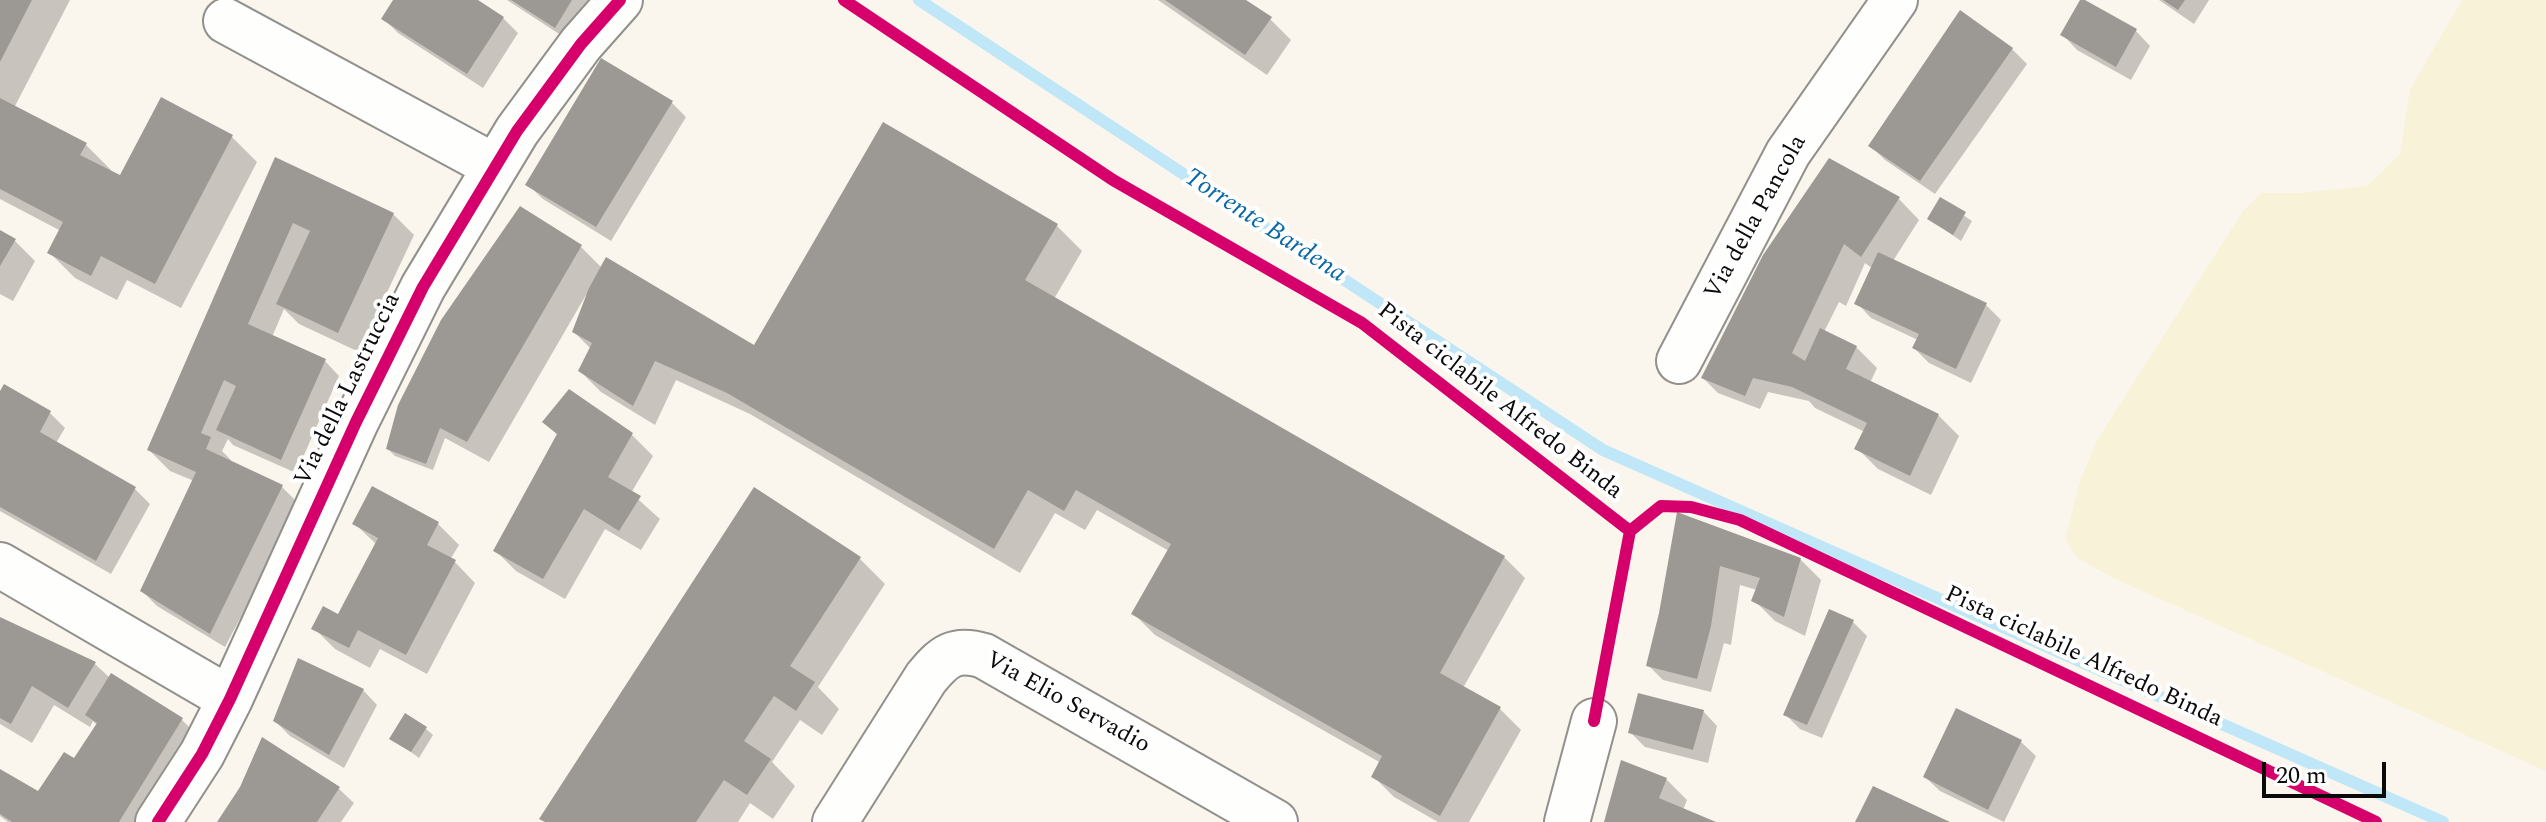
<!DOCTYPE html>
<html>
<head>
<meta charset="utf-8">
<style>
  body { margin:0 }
  #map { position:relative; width:2546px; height:822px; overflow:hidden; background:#faf6ed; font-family:Spectral,serif }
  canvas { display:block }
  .scale { position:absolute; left:2262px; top:762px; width:124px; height:36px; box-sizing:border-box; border:4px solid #0a0a0a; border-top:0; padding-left:10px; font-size:24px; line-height:28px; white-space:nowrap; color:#0a0a0a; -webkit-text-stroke:6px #fff; paint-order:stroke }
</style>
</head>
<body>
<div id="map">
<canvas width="2546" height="822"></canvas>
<div class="scale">20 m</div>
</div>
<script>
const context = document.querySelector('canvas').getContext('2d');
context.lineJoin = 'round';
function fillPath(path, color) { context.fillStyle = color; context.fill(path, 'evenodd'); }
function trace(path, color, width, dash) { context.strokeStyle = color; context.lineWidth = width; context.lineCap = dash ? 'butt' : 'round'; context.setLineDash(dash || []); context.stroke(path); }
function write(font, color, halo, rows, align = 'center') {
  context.font = font + ' Spectral,serif'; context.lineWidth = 8; context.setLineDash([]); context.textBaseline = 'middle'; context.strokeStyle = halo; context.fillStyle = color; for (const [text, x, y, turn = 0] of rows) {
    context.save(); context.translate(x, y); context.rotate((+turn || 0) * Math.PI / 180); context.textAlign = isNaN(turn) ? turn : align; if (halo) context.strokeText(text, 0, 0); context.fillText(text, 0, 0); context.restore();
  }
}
fillPath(new Path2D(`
  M2462,0H2546V771L2113,578L2077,558L2065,539L2080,481L2097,440L2243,211L2261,193H2301L2367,186L2400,154L2410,89Z`), '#f8f3d8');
fillPath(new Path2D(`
  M0,0H70L14,108L86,145L111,170L110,172L121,178L231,136L257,162L181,308L127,280L117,300L75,278L50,253L61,231L0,199Z
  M395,0H474L503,18L518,33L483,88L398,33L384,19Z
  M507,0H596L570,41Z
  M1158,0H1243L1270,19L1291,40L1267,75Z
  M2159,0H2209L2194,24Z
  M2136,31L2150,46L2131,80L2077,50L2063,35Z
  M2012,49L2027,64L1935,194L1885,160L1871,146Z
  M671,102L686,117L611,241L543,199L528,185Z
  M276,160L393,214L414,235L359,352L299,324L284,309L272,337L325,361L339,376L296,473L233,445L228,439L222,451L231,460L230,462L282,487L303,508L261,595L254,592L225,647L157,606L142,591L194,481L170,471L149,450Z
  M1899,199L1919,220L1893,261L1986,305L2001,320L1971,383L1929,363L1914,348L1918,340L1871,318L1857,303L1873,269L1865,263L1846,306L1839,302L1824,332L1856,347L1877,368L1870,383L1938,415L1959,436L1931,495L1878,469L1857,448L1865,432L1815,408L1809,401L1768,392L1760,409L1718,393L1703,378L1765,256Z
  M1941,200L1972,221L1961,241L1929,219Z
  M1056,225L1082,251L1054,299L1504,557L1525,578L1463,688L1500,709L1521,730L1469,822H1438L1394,797L1373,776L1381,763L1155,635L1134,614L1169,551L1097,510L1085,530L1055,513L1020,573L750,414L676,380L655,425L601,392L580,371L591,349L574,332L588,296L586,295L489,462L445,438L433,470L395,456L388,449L581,247L602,268L753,347Z
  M0,232L14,240L35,261L13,301L0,294Z
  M5,387L50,413L65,428L56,443L135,489L150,504L111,574L0,511V395Z
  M545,422L632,435L653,456L631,493L660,519L641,550L605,529L565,599L516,571L495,550L559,436Z
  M755,490L860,559L885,584L818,687L839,709L822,735L800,720L772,762L795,786L773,819L750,803L738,822H546Z
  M1678,515L1800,559L1821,580L1805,636L1775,621L1754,600L1757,590L1740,585L1731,645L1724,643L1711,692L1663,680L1648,665L1662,612Z
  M354,523L438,524L459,545L451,558L475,583L427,674L380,649L370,668L335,649L314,628L339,617L377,545Z
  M0,619L95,664L110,678L181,719L196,734L142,822H8L0,816V771L38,794L75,761L98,726L93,721L90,727L54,705L32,743L0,724Z
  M1852,621L1867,636L1822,738L1800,729L1785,714Z
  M363,690L377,705L344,768L290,736L275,721Z
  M1703,711L1717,726L1708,763L1645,747L1630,732Z
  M425,728L433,735L419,758L392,738Z
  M262,740L339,789L354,803L341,822H219L242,788Z
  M2021,742L2036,756L2004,822L1940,791L1925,777Z
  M1666,779L1687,800L1683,810L1711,822H1606Z`), '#0003');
trace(new Path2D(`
  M919,0L1603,450L2443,822`), '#c0e7f7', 12);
fillPath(new Path2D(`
  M0,0H32L0,62Z
  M393,0H478L504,17L467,74L381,19Z
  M511,0H572L555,28Z
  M1165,0H1246L1272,17L1245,55Z
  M2080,0H2085L2137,29L2116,67L2060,35Z
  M2163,0H2185L2178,10Z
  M1960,10L2013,48L1920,181L1868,146Z
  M601,58L673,101L596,227L525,185Z
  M161,97L233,135L155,284L101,256L91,276L47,253L63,222L0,189V98L87,143L80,155L120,175Z
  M883,122L1058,224L1025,280L1505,556L1440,673L1501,707L1440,816L1371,777L1382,756L1131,614L1171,544L1076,490L1064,511L1028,490L994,549L727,393L655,361L633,406L578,371L592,343L572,332L589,288L606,257L754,345Z
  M275,157L394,213L338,333L276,304L310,231L293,223L248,324L326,359L281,460L216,430L236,386L224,380L201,433L211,437L206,449L283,485L210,634L140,591L196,472L147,450Z
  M1829,158L1900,197L1861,257L1844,244L1792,353L1805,361L1820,328L1857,346L1846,369L1939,414L1910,476L1854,449L1867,423L1792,387L1753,378L1745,396L1701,378L1763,255Z
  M1940,197L1966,212L1953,235L1927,219Z
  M520,206L582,245L467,442L440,428L426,464L386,449L398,405L441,320Z
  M0,230L16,239L0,266Z
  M1878,252L1987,303L1956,369L1912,348L1919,334L1854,304Z
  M4,384L51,411L40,432L136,487L96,561L0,507V391Z
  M569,389L633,433L608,477L641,496L619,531L584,509L543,579L493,551L557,434L542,422Z
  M372,486L439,522L427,545L456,560L406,655L358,630L349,648L311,629L323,606L338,614L378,538L352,524Z
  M754,487L861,557L790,666L815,682L796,711L774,696L744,741L771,759L747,795L724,780L696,822H545L539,819Z
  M1677,512L1801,558L1784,617L1751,601L1760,578L1720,566L1711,626L1697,679L1646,666L1659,613Z
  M1829,609L1854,620L1807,725L1783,715Z
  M0,617L96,662L68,708L32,686L11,724L0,718Z
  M298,658L364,689L329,755L273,721Z
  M111,673L183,718L119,822H12L0,814V769L38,791L64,752L74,758L97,723L85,715Z
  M1638,693L1704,710L1693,750L1628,733Z
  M1956,708L2022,740L1988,810L1923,777Z
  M405,713L427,727L411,752L389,739Z
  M262,737L340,787L317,822H217L240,787Z
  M1621,760L1667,778L1659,798L1716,822H1604Z
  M1873,786L1950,822H1855Z`), '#9c9894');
const minor = new Path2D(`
  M226,21L494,166
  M1679,361L1788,153L1895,0
  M0,565L230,699
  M158,822L202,754L230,699L356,422L423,287L517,131L581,44L620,0
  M835,822L926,678C944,656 955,647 984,656L1275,822
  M1567,822L1594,721`);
trace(minor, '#92908c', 48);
trace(minor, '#fefefc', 44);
trace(new Path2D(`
  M844,0L1113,180L1362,323L1630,531L1661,506L1691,507L1740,520L2376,822
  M1594,721L1630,531
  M158,822L202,754L230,699L356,422L423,287L517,131L581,44L620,0`), '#d6006c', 12);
write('24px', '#0a0a0a', '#fff', [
  ["Via della Pancola",1757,218,-61],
  ["Via della Lastruccia",349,390,-64],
  ["Pista ciclabile Alfredo Binda",1499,402,38],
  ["Pista ciclabile Alfredo Binda",2083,658,25],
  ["Via Elio Servadio",1067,704,29]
]);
write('italic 26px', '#0b69a5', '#fff', [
  ["Torrente Bardena",1264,227,33]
]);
</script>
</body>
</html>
